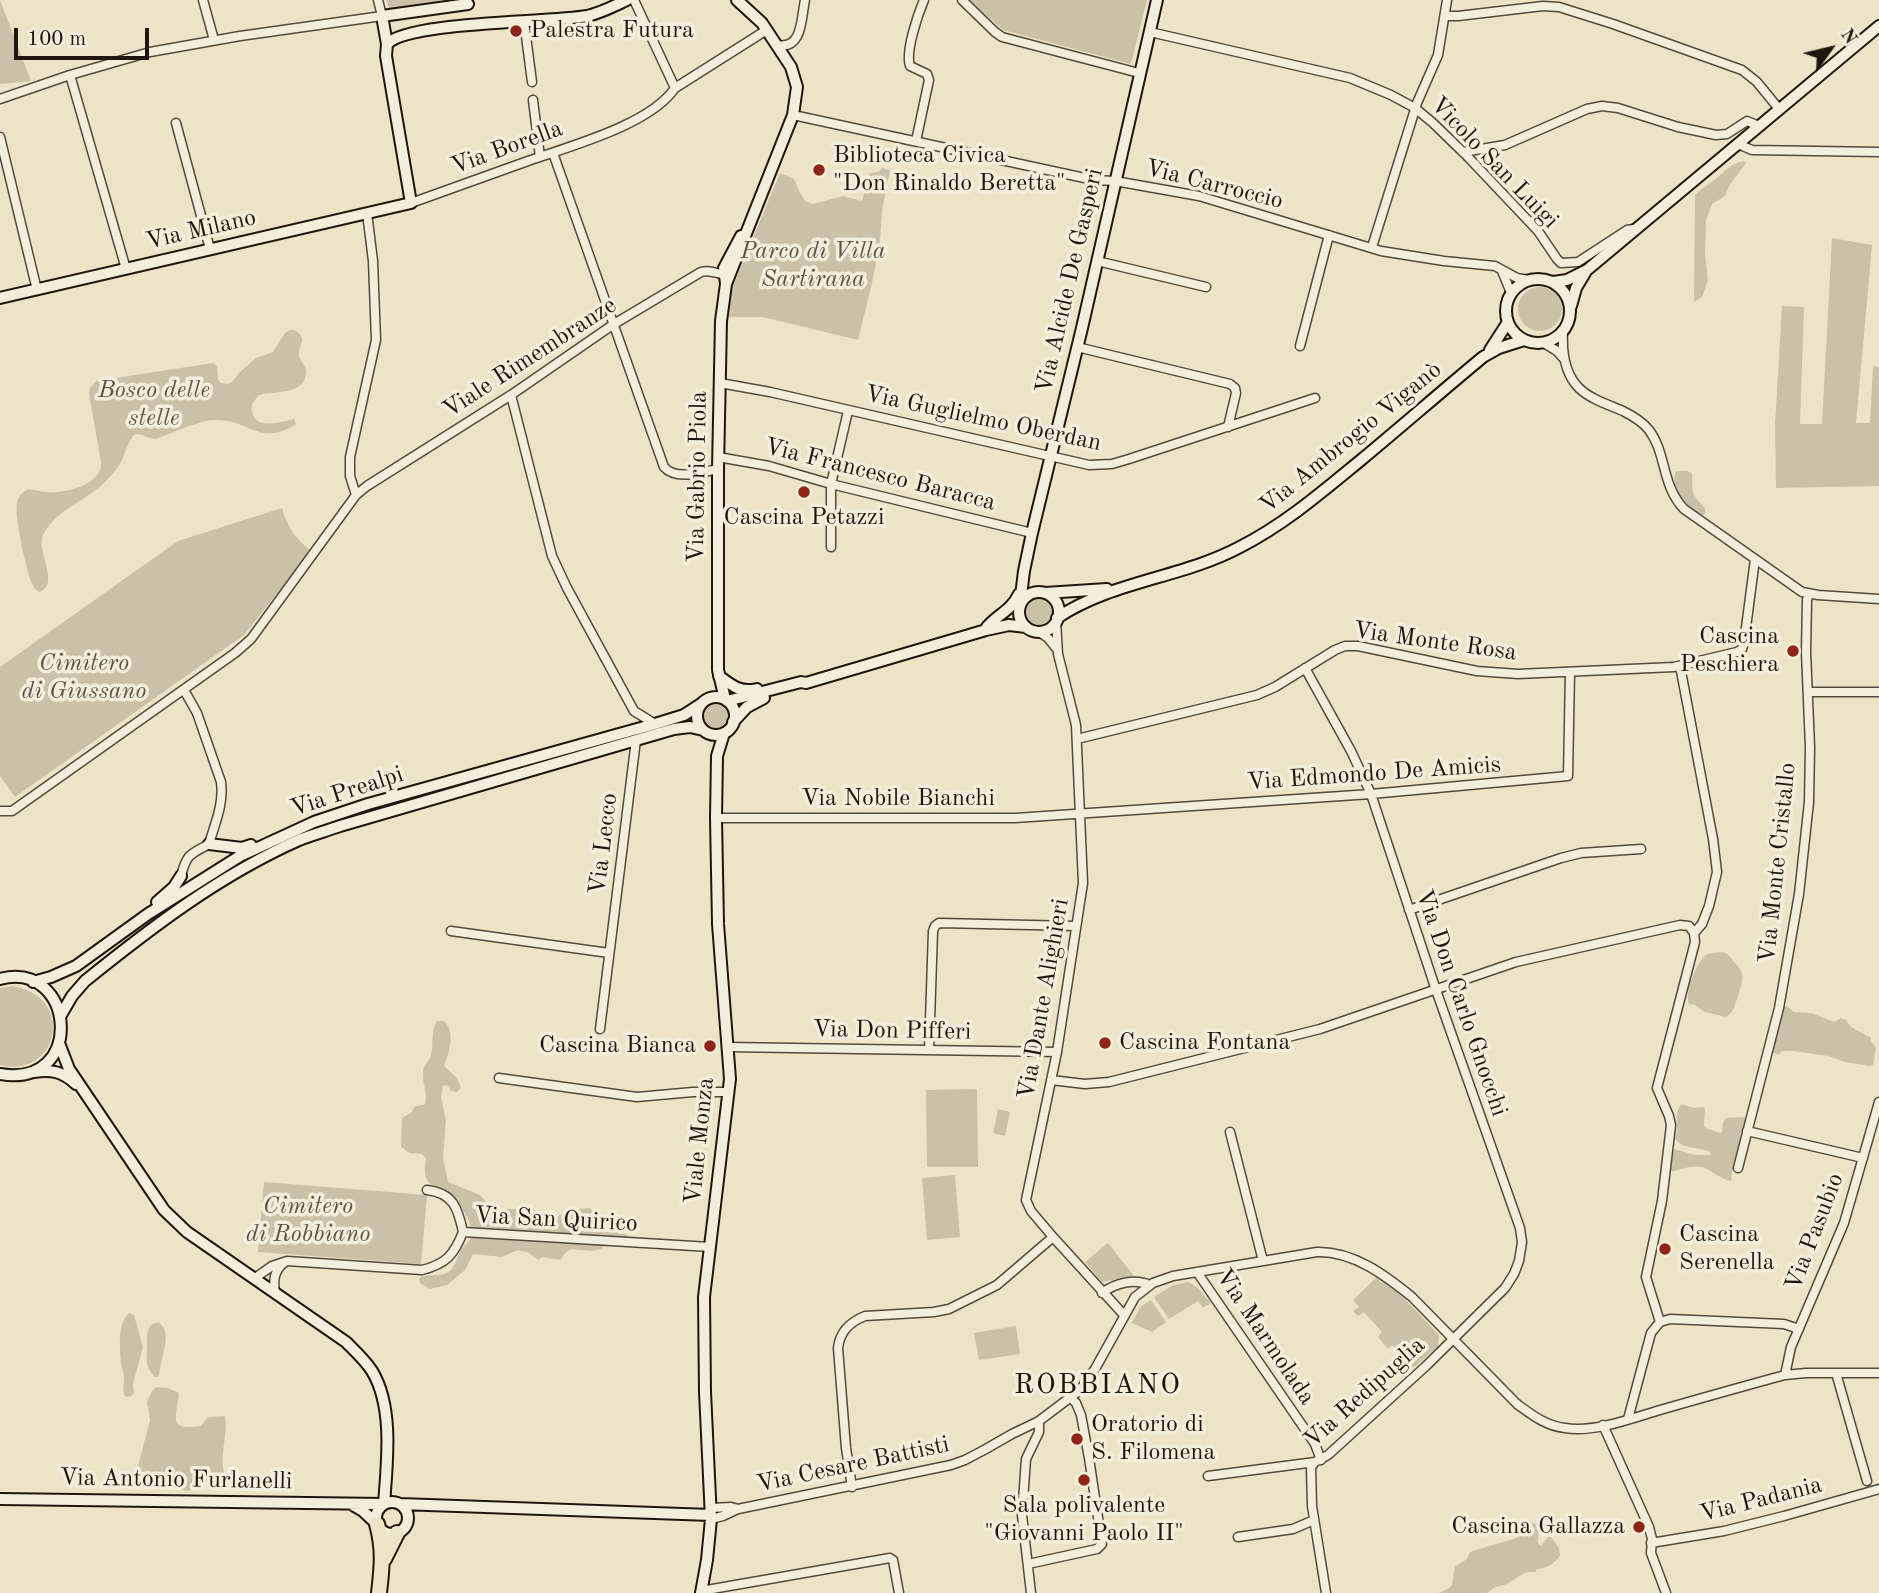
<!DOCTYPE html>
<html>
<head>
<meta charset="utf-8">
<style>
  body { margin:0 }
  #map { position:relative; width:1879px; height:1593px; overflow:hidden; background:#ede4c7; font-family:"Old Standard TT",serif }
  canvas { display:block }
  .north { position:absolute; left:1795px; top:14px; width:70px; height:70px; -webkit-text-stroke:5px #f3eddb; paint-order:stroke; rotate:56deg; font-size:19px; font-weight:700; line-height:28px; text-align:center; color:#20160f }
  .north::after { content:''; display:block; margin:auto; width:24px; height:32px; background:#20160f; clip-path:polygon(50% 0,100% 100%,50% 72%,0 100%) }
  .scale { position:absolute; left:14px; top:28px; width:135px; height:32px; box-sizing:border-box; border:4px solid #20160f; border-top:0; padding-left:9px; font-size:21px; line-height:24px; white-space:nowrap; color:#20160f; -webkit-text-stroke:5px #f3eddb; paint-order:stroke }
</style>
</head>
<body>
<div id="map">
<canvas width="1879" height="1593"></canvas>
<div class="north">N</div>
<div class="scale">100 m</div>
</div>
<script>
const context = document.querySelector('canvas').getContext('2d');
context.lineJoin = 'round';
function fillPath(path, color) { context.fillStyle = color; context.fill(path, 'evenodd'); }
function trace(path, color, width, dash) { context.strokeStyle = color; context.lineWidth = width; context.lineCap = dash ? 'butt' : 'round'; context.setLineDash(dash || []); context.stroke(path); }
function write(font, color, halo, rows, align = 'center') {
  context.font = font + ' "Old Standard TT",serif'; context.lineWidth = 7; context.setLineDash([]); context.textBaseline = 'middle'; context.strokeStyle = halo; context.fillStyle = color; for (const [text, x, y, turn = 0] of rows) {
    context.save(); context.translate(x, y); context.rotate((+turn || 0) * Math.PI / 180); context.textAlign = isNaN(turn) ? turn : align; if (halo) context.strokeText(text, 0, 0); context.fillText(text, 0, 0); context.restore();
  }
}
fillPath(new Path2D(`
  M0,0L31,81L0,84Z
  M387,0H449L389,10Z
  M969,0H1147L1131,64L1003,30Z
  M1743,161L1746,163C1737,177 1730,180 1725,196L1712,204L1706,220L1705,254L1708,280L1702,297L1694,302L1695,195C1702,188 1711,183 1718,177C1727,169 1732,164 1743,161Z
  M882,168L890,170L882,211L880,241L872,283L858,340L763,317H728L730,293L780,173L794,179L800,193L805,201L813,204L843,196L862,201L870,173L878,172Z
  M1832,238L1872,245L1856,423H1870L1873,366L1879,367V486L1776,488L1775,425L1782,306L1804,307L1800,424H1822Z
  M1518 309a22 22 0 1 1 44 0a22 22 0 1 1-44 0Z
  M290,330H295C309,340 298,343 299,355C300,361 305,365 306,371C307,395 274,391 259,395C254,401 249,406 253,415C259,430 283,421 294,419L296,424C260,448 249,418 213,420C201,420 169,434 156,439C148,439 141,432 134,435C127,443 125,454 120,464C116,470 111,476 106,481C87,501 58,508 44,533C34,549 62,585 39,592C34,588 32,585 30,579C26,567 14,515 17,504C17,499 21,493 25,491C32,487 39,492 46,492C64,494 103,485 101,462L89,394L90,388L96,381L213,363L217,367L218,379L221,383L227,384L232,382L240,372L256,358L273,352L285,333Z
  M1676,471H1687L1692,473C1693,494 1690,492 1705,508V514L1700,516C1687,505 1669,490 1676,471Z
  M282,508C287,527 296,539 311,551L244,635L15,797L0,776V667L178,541Z
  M1025 612a14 14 0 1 1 28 0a14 14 0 1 1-28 0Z
  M700 716a15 15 0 1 1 30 0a15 15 0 1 1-30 0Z
  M1722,952C1730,954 1730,958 1735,963C1748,976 1741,985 1737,999C1734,1008 1734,1011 1726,1017L1705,1012L1695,1005L1689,1004C1684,994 1696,963 1705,956C1709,952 1717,953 1722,952Z
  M13,986C78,998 57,1080 0,1065V988Z
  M1784,1006H1787L1794,1012L1811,1013L1834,1022L1841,1018L1846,1020L1851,1027L1871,1038V1041L1876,1048L1873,1065L1870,1066L1845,1062L1828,1056L1794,1051H1782L1778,1055L1771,1051L1780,1009Z
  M437,1021H444C456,1032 449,1053 444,1066L457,1078L461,1088L457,1092L451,1091L448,1086L443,1085L441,1097L446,1120L443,1158L448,1182L480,1195L488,1204L499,1209H533L542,1216L553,1220L567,1210L590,1208L621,1233L627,1235L630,1239V1245L624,1247L610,1242L601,1249L590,1251L572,1249L567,1251L560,1260L543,1257L538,1260L529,1253L518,1250L502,1257L473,1254L465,1270L447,1285L430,1289L420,1283L419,1278C429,1273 442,1278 451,1270C456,1265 457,1256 461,1250C464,1246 469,1242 471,1237C475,1222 454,1194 441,1187C436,1185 430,1186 427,1180C424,1174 425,1165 426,1158L422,1154L410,1153L401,1147L402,1118L412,1112L414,1107L425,1104C428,1093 423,1086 423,1075C422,1064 429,1063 431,1055C434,1044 430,1032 437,1021Z
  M977,1089L978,1167H927L926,1090Z
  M1681,1104L1694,1108L1703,1107L1705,1108L1704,1126L1708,1129L1720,1133L1722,1132L1723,1122L1726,1118L1744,1117L1749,1120L1747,1131L1740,1133L1742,1154C1731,1158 1733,1171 1731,1181C1720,1179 1714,1172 1705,1168C1694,1164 1681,1169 1672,1172L1670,1166L1674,1149L1695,1155H1711L1710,1152L1708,1151C1697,1147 1683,1149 1675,1139C1680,1125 1673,1116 1681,1104Z
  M998,1109L1010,1112L1005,1136L993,1133Z
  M955,1175L960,1237L927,1240L922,1178Z
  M264,1182L427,1195L421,1264L258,1252Z
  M1108,1243L1134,1276L1102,1282L1085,1262Z
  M1376,1278L1396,1290L1439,1335L1438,1346L1410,1371L1406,1367L1410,1363L1392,1345L1388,1349L1378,1337L1382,1332L1364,1312L1358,1316L1353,1311L1359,1307L1353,1300Z
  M1188,1282L1197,1287L1211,1303L1203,1308L1198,1301L1169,1319L1154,1297L1173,1285Z
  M1151,1300L1166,1322L1152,1332L1132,1323L1140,1307Z
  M129,1313L134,1315L143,1347L133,1384L134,1393L132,1396L126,1397C121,1389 125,1384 124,1375C123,1371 121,1367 121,1363C120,1348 117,1324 129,1313Z
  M159,1322C171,1334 164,1346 162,1360C160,1366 160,1372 158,1377H155C144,1365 147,1360 147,1345C147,1334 146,1324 159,1322Z
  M1016,1326L1020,1354L979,1360L974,1333Z
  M156,1387L168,1388L179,1393C176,1419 168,1431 201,1426L208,1417L225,1416C228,1433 221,1449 223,1467C224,1475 228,1481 224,1489H218L209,1482L188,1491L171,1488L154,1489L143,1484L145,1472L136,1474L150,1420L147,1402L152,1391Z
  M1530,1522L1538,1525C1540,1532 1537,1537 1538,1544L1541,1546L1548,1537H1551L1559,1548L1560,1556C1553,1564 1548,1568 1537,1569L1535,1572H1526L1507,1584L1495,1587L1487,1593H1438C1457,1587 1451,1584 1455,1567L1467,1559L1470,1552L1516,1538L1521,1534Z`), '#cac1a8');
const street = new Path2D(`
  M203,0L214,40
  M634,0L675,88
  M962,0L995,32L1002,37L1139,73
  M1445,16H1458L1543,6L1559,7L1613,24L1742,70L1757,82L1779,109
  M524,21L532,82
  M1150,32L1350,78L1391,95L1415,108L1433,123L1468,157L1538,231L1557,259L1561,263L1578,262L1627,230L1633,229
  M777,45C803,50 801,18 805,0
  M70,75L126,269
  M0,99L70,75L150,52L240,36L382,16L378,0
  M533,100L540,157
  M793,115L1094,180L1115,181L1199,196L1381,251L1444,261L1495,266L1517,278L1529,280
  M176,123L210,249
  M0,137L37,290
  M916,141L929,80L927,74L910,66C905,52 918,14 924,0
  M1738,144L1752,150L1879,152
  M1463,152L1505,145L1587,109L1602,106L1618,108L1678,127L1716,135L1727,134L1747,121L1759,126
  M553,153L664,467C676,481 702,472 718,469
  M411,203C450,189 489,175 528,161C570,146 650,125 675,88L765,31
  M1372,247L1417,103L1438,55L1447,0
  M1097,261L1206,287
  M1502,271L1511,293
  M1563,332C1562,351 1565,374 1579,388C1590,399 1609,405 1623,411C1633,416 1642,421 1649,430C1667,454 1661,485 1684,509L1802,592L1818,595L1879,599
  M1544,343L1557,351L1563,358
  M1300,346L1329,235
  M1077,347L1230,384L1235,388L1236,393L1228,427
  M720,383L770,392L1089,465L1112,464L1129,459L1315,398
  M511,395L552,556L567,588L634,711L655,724
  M718,457L769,466L831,484L1032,533
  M356,495L350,476V457L376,340L373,261L367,213
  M831,547V484L848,411
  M1056,621L1058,654L1076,725L1083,883L1057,1052L1026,1200L1031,1211L1053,1237L1124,1315
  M1039,632L1048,638L1056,648
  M1680,666L1713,839L1717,872L1709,906L1702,924L1694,933
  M1305,668L1351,751L1371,794L1436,990L1520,1228L1522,1242L1519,1261L1514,1274L1505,1288L1426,1366L1328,1455L1315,1462L1311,1467L1312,1506L1326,1593
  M1808,692H1879
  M1077,739L1257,695L1275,687L1335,650L1345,646H1358L1477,671L1518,674L1674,667L1737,652L1742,649L1744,643L1755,559
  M0,811H12L235,653L251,639L356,495L367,486L511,395L614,324L701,272C712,269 718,275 728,275
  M716,818H1015L1371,794L1568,776L1570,672
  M181,876C187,853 190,855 209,844C215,823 224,804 221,782L197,713L184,690
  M1409,910L1561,858L1581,853L1641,849
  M451,931L609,953
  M600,1029L636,740
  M727,1047L1057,1052
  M929,1050L933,931L935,926L939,923L1076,926
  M499,1078L637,1097L693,1092H729
  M1051,1080L1085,1084L1109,1082L1320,1029L1516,962L1680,925L1689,926L1694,933
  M1747,1131L1863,1158
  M1230,1132L1263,1261
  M1738,1168L1779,1008L1799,894L1809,802L1810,747L1806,652L1807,600L1809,594
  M427,1190C453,1193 458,1208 463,1232
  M463,1232L710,1247
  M1197,1272L1315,1444L1321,1460
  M255,1278L272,1266L287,1261L422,1270C446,1264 454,1255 463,1232
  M275,1293C273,1280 274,1270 285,1262
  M1102,1293C1115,1283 1135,1278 1150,1285
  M1660,1322L1646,1277L1662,1201L1671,1125L1669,1116L1657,1088L1695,942L1694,933
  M1836,1373L1867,1481
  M1785,1375L1791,1347L1844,1223L1879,1102
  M1628,1419L1651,1333L1660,1322L1670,1319L1784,1324L1799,1329
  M1603,1425L1649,1527L1652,1539L1651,1553L1666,1593
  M1208,1476L1315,1462
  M852,1487L846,1448L838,1348C840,1331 850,1322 865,1316L934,1312L949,1309L997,1285L1053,1237
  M711,1508L731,1507L738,1509
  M711,1519L723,1516L738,1509L951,1465L965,1460L984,1450L1012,1434L1039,1421L1080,1390L1095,1369L1135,1297L1153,1283L1173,1276L1317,1252C1353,1251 1385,1275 1412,1297L1517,1404C1532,1415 1546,1426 1565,1428C1594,1433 1633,1418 1660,1410C1702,1398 1744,1386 1785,1375L1806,1373H1879
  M1238,1537L1293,1529L1314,1520
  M1651,1543L1724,1531L1784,1516L1879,1489
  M1028,1564L1097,1549L1102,1544L1089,1458L1081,1415L1076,1403L1071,1398
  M701,1591L890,1558L893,1560L899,1593
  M1031,1593L1022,1515L1026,1459L1039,1432V1421`);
const secondary = new Path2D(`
  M387,44C409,21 549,23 587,16C601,13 614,6 627,0
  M1506 311a32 32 0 1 1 64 0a32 32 0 1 1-64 0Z
  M1553,282L1567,280L1587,270L1879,26
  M726,284L724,268L741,236
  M0,298L411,203L386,56L387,44L382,16L468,4
  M1571,306L1576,288L1585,273
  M1490,350L1508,322
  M1019 612a20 20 0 1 1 40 0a20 20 0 1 1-40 0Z
  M1045,593L1107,589
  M1020,604L1024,571L1032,533L1082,328L1157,0
  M1057,618C1112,581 1182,578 1240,547C1285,524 1322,492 1361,460C1402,426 1442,391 1483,357L1499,348L1524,340
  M987,627C998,614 1011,611 1019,594
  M719,676C732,686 741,693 757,689
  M697 716a19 19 0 1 1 38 0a19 19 0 1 1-38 0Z
  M725,699L718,670V469L721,321L726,284L793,115L797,87L791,67L762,23L737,0
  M727,701L801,682L806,683L986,630L1009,625L1026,627
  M733,722L747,707L764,698
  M209,844L242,848L251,845
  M157,902L174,887L181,876
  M0,979C75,959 87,1089 0,1074
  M33,982L51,977L76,966L148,914L240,856L314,822L368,804L655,724L684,715L701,704
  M61,1015L72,996L85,981C152,927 220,875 299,840C312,835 326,831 340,826L674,729L690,727L703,730
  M34,1072C52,1069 63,1072 76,1084
  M0,1499L384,1504C387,1463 394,1407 372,1371C365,1360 355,1351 346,1342L187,1232L164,1210L69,1069L59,1043
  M376 1518a16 16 0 1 1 32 0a16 16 0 1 1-32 0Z
  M351,1504L363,1511L377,1524
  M400,1504L711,1515
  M701,1593L707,1560L711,1519L705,1392L704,1297L730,1079L718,924L716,818L717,756L724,733`);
const highway = new Path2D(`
  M377,1524C384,1549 382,1567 379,1593
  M384,1559L397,1533`);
trace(street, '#534a3d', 11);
trace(secondary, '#20160f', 14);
trace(highway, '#20160f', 18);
trace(street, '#f3eddb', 8);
trace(secondary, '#f3eddb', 10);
trace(highway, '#ede4c7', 14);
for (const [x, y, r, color] of [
  [516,31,7,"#8f2418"],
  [819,170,7,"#8f2418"],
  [804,492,7,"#8f2418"],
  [1793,651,7,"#8f2418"],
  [1105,1043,7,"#8f2418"],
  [710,1046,7,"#8f2418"],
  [1665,1249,7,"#8f2418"],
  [1077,1439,7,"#8f2418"],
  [1084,1480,7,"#8f2418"],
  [1639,1527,7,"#8f2418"]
]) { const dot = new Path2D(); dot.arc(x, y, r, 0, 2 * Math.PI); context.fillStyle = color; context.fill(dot); trace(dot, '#f3eddb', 2.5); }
write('24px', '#20160f', '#f3eddb', [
  ["Palestra Futura",530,31],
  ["Biblioteca Civica",833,156],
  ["\"Don Rinaldo Beretta\"",833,184],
  ["Cascina Petazzi",804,518,"center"],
  ["Cascina",1779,637,"right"],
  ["Peschiera",1779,665,"right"],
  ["Cascina Fontana",1119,1043],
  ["Cascina Bianca",696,1046,"right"],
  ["Cascina",1679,1235],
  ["Serenella",1679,1263],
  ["Oratorio di",1091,1425],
  ["S. Filomena",1091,1453],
  ["Sala polivalente",1084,1506,"center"],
  ["\"Giovanni Paolo II\"",1084,1534,"center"],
  ["Cascina Gallazza",1625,1527,"right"]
], 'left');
write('24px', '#20160f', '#f3eddb', [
  ["Via Borella",507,148,-20],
  ["Vicolo San Luigi",1494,163,46],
  ["Via Carroccio",1214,185,14],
  ["Via Milano",201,230,-13],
  ["Via Alcide De Gasperi",1070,281,-77],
  ["Viale Rimembranze",530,358,-33],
  ["Via Guglielmo Oberdan",983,419,12],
  ["Via Ambrogio Viganò",1351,438,-39],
  ["Via Francesco Baracca",880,475,14],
  ["Via Gabrio Piola",698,477,-89],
  ["Via Monte Rosa",1435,642,8],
  ["Via Edmondo De Amicis",1374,774,-4],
  ["Via Prealpi",347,792,-18],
  ["Via Nobile Bianchi",898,799],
  ["Via Lecco",604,844,-83],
  ["Via Monte Cristallo",1778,863,-84],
  ["Via Dante Alighieri",1044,999,-80],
  ["Via Don Carlo Gnocchi",1461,1003,71],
  ["Via Don Pifferi",892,1031,1],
  ["Viale Monza",700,1141,-84],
  ["Via San Quirico",556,1220,3],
  ["Via Pasubio",1815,1232,-69],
  ["Via Marmolada",1265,1337,56],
  ["Via Redipuglia",1365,1393,-42],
  ["Via Cesare Battisti",853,1465,-12],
  ["Via Antonio Furlanelli",176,1480,1],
  ["Via Padania",1761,1500,-14]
]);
write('italic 24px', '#5c5245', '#f3eddb', [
  ["Parco di Villa",813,252],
  ["Sartirana",813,280],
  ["Bosco delle",154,391],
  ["stelle",154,419],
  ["Cimitero",84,664],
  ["di Giussano",84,692],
  ["Cimitero",308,1207],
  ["di Robbiano",308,1235]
]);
context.letterSpacing = '2px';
write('28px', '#20160f', '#f3eddb', [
  ["ROBBIANO",1098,1386]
]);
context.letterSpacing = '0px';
</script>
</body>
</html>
